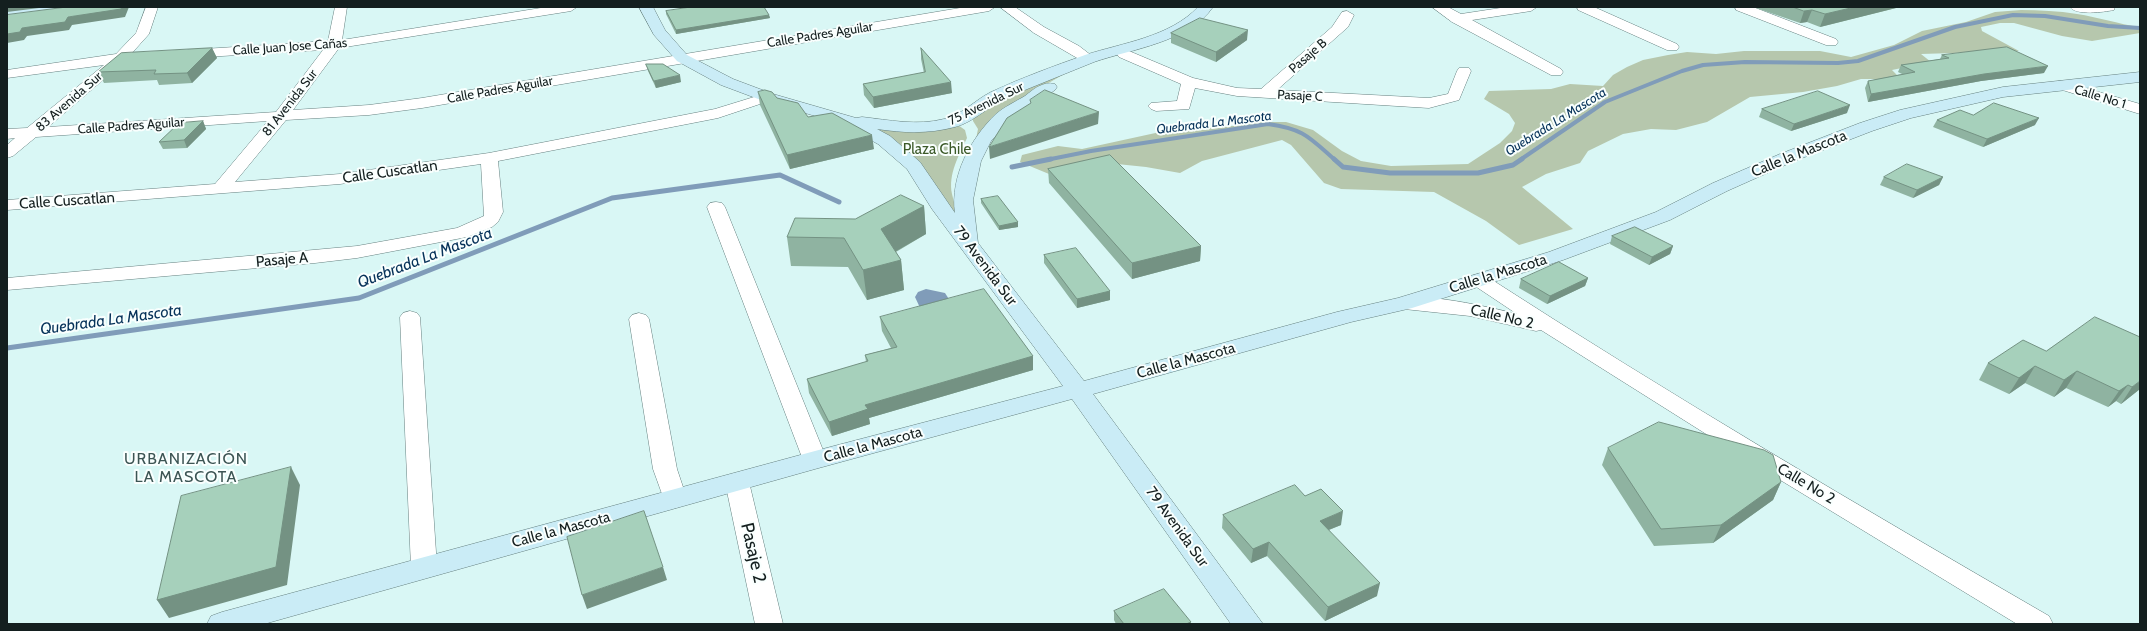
<!DOCTYPE html>
<html>
<head>
<meta charset="utf-8">
<style>
  body { margin:0 }
  #map { position:relative; width:2147px; height:631px; overflow:hidden; background:#d9f7f5; font-family:Cabin,sans-serif }
  canvas { display:block }
  .frame { position:absolute; inset:0; border:8px solid #141f1f; pointer-events:none }
</style>
</head>
<body>
<div id="map">
<canvas width="2147" height="631"></canvas>
<div class="frame"></div>
</div>
<script>
const context = document.querySelector('canvas').getContext('2d');
context.lineJoin = 'round';
function fillPath(path, color) { context.fillStyle = color; context.fill(path, 'evenodd'); }
function trace(path, color, width, dash) { context.strokeStyle = color; context.lineWidth = width; context.lineCap = dash ? 'butt' : 'round'; context.setLineDash(dash || []); context.stroke(path); }
function write(font, color, halo, rows, align = 'center') {
  context.font = font + ' Cabin,sans-serif'; context.lineWidth = 4; context.setLineDash([]); context.textBaseline = 'middle'; context.strokeStyle = halo; context.fillStyle = color; for (const [text, x, y, turn = 0] of rows) {
    context.save(); context.translate(x, y); context.rotate((+turn || 0) * Math.PI / 180); context.textAlign = isNaN(turn) ? turn : align; if (halo) context.strokeText(text, 0, 0); context.fillText(text, 0, 0); context.restore();
  }
}
fillPath(new Path2D(`
  M2021,10C2040,10 2058,11 2077,14C2098,17 2118,24 2140,27V33L2092,41L2062,36L2014,23H2000L1981,27L1982,31L2019,51L1921,54L1931,62L1892,70L1899,77L1885,79H1861L1837,86L1803,92L1750,97L1707,122L1676,130L1651,129L1623,134L1588,151L1580,163L1546,174L1522,187L1573,229L1519,245L1486,221L1434,192L1341,189L1324,183L1291,145L1282,140L1202,161L1180,173L1146,167L1117,164L1049,174L1020,162L1022,155L1058,146L1082,149L1160,132L1194,126L1217,128L1262,122H1286L1313,130L1342,151L1361,161L1391,166L1468,164L1500,143L1512,131L1515,123L1509,114L1484,99L1489,91L1551,89L1570,84L1603,86L1613,75L1627,67L1643,60L1668,55L1687,52L1716,54L1744,51H1820L1851,57L1894,45L1922,31L1966,22L1995,12Z
  M1066,73L1012,104L976,139L978,129L973,121V119L1001,99Z
  M958,125L965,130L967,138C959,155 948,174 952,194C954,204 958,214 961,224L923,167L876,129Z`), '#b6c7ad');
fillPath(new Path2D(`
  M926,289L945,293L952,304L922,312L915,297L918,292Z`), '#809cb9');
trace(new Path2D(`
  M1046,160L1091,151L1268,124C1304,129 1309,137 1335,160
  M1520,160L1605,102L1682,71L1703,65L1745,62L1838,63L1858,61L1955,27L2013,15L2045,16L2108,26L2140,28`), '#809cb9', 4);
trace(new Path2D(`
  M1334,159L1343,167L1390,173H1478L1513,165L1522,159
  M1012,167L1051,159
  M7,348L359,298L612,198L780,175L839,202`), '#809cb9', 5);
const minor = new Path2D(`
  M146,7H158L149,34L132,53H147L149,56L147,59L124,62L48,127L276,112L323,50L188,58L181,54L188,50L328,41L335,7H347L342,40L547,7H577L571,11L339,48L293,110L369,105L422,98L966,7H995L989,11L422,108L369,115L286,120L235,182L340,174L489,153L715,109L767,93L772,94L774,97L772,100L718,118L498,161L503,212L498,222L492,227L467,237L357,258L315,263L7,290V278L357,246L457,228L484,216L481,164L340,184L7,210V200L215,184L268,121L36,137L13,156L7,158V145L15,138L7,139V129L27,128L104,65L7,78V70L116,54L136,33Z
  M1000,7H1015L1044,27L1079,46L1096,59L1089,63L1084,62L1034,33Z
  M1432,7H1448L1461,14L1507,7H1537L1531,11L1472,20L1561,69L1563,72L1561,75H1551L1452,22Z
  M1577,7H1594L1677,44L1679,47L1677,50H1667L1578,10Z
  M1735,7H1753L1836,39L1838,42L1836,45H1826L1736,10Z
  M2070,7H2115L2114,10C2104,12 2076,16 2070,7Z
  M1347,11L1354,15L1348,27L1277,90L1429,98L1448,94L1457,71L1459,68H1469L1471,71L1459,100L1429,108L1237,96L1195,88L1189,109L1156,111L1151,109L1148,106L1151,103L1177,101L1181,84L1119,57L1117,54L1124,50L1129,51L1193,78L1237,88L1261,89L1332,27L1342,12Z
  M2061,81L2140,104V114L2056,88L2054,85L2056,82Z
  M716,202L722,203L725,207L827,460L823,466L815,468L807,466L803,460L707,207L710,203Z
  M1479,274L1486,276C1670,395 1859,506 2049,616L2053,624H2017L1749,461L1541,330L1536,331L1470,316L1404,309L1397,307L1394,303L1397,299C1424,292 1489,307 1517,314L1472,284L1469,280L1472,276Z
  M410,311L417,313L420,317L437,567L433,574L424,577L415,574L411,567L400,317L403,313Z
  M639,313L646,315L649,319L677,469L687,499L684,505L675,508L666,505L653,469L629,319L632,315Z
  M737,474L745,476L749,482L783,624H755L725,482L729,476Z`);
const secondary = new Path2D(`
  M20,7H61L59,10L54,11L7,17V9Z
  M639,7H653L665,30L687,55L733,79L773,94L856,118L862,117C889,120 917,126 944,119C962,115 975,100 991,92C1021,78 1054,66 1085,55C1122,43 1170,37 1198,7H1213C1189,42 1132,49 1094,62C1066,73 1038,85 1010,96C990,104 975,122 955,127C928,134 904,133 877,129L890,136L920,162L955,213C950,177 970,139 996,114C1004,107 1015,102 1025,96C1034,89 1043,81 1055,84L1057,87L1055,90L1009,121L991,141L981,161L973,200L978,243L1084,381L1337,312L1398,298L1549,252L1656,212L1713,183L1780,154L1860,123L1900,110L2003,87L2140,72V82L2003,97L1911,118L1872,131L1792,162L1727,191L1670,220L1563,260L1412,308L1351,322L1093,394L1263,624H1231L1072,399L815,469L264,624H207L211,616L222,612L815,451L1063,386L932,209L907,169L878,144L839,123L761,100L721,85L677,61L654,35Z`);
trace(minor, '#668180', 1);
trace(secondary, '#668180', 1);
fillPath(minor, '#fff');
fillPath(secondary, '#caecf6');
fillPath(new Path2D(`
  M1753,7H1900L1820,27L1807,22L1800,23Z
  M666,11L769,15L770,18L676,34L666,14Z
  M1171,33L1247,40L1216,62L1171,43Z
  M212,48L217,58L192,83L159,85L157,80L104,83L98,72Z
  M921,48L952,93L874,108L864,95L863,84L924,73L921,59Z
  M1942,55L2044,73L1981,81L1868,102L1865,88L1868,81L1902,74L1898,72L1901,65L1940,59Z
  M646,64L681,82L656,88L648,71Z
  M758,92L777,98L808,117L874,149L790,169L760,105Z
  M1762,109L1847,113L1791,131L1759,117Z
  M1973,115L2035,125L1983,147L1933,127L1937,120Z
  M203,121L206,129L187,148L163,149L159,142Z
  M1048,169L1201,246L1200,261L1132,279L1049,183Z
  M1884,177H1943L1939,185L1913,198L1880,185Z
  M981,199L1018,222V227L999,230L981,203Z
  M924,206L926,234L896,252L901,260L904,290L867,300L848,267L791,266L787,237L855,219Z
  M1612,236L1673,246L1670,254L1649,265L1610,244Z
  M1044,255L1110,291V300L1077,308L1044,263Z
  M1588,278L1585,286L1547,304L1519,288L1521,279Z
  M880,317L1033,356V370L869,418L870,424L832,436L809,393L807,379L866,362L865,355L891,348L882,331Z
  M2046,351L2140,389L2121,404L2116,401L2108,407L2066,388L2054,397L2025,383L2009,394L1979,380L1988,363Z
  M1608,448L1781,482L1773,500L1713,543L1654,546L1602,465Z
  M1305,496L1341,525L1329,530L1377,596L1325,621L1267,556L1251,563L1222,528L1223,515Z
  M1114,611L1191,622V624H1116L1114,620Z`), '#8fb3a1');
fillPath(new Path2D(`
  M7,7H47L7,12Z
  M122,7H129L125,17L72,25L69,30L27,36L24,40L7,43V34L22,28L68,17Z
  M1855,7H1900L1820,27L1825,14Z
  M1812,10L1807,22L1800,23L1804,11Z
  M769,15L770,18L676,34V30Z
  M1248,30L1247,40L1216,62V52Z
  M212,48L217,58L192,83L187,73Z
  M2048,66L2044,73L1981,81L1868,102L1871,94L1984,74Z
  M680,75L681,82L656,88L654,81Z
  M951,82L952,93L874,108L873,97Z
  M1850,105L1847,113L1791,131L1794,124Z
  M1099,112L1098,124L990,159L989,147Z
  M2039,118L2035,125L1983,147L1987,139Z
  M203,121L206,129L187,148L184,140Z
  M872,135L874,149L790,169L787,155Z
  M1943,177L1939,185L1913,198L1917,190Z
  M924,206L926,234L884,258L881,229Z
  M1018,222V227L999,230V226Z
  M1201,246L1200,261L1132,279V263Z
  M1673,246L1670,254L1649,265L1652,257Z
  M901,260L904,290L867,300L863,270Z
  M1588,278L1585,286L1547,304L1550,296Z
  M1110,291V300L1077,308V299Z
  M1033,356V370L869,418L870,424L832,436L829,422L865,405Z
  M2035,366L2025,383L2009,394L2019,378Z
  M2077,371L2066,388L2054,397L2064,380Z
  M2140,381V389L2121,404L2132,387Z
  M2128,385L2116,401L2108,407L2119,391Z
  M291,467L300,485L287,585L169,618L157,600Z
  M1781,482L1773,500L1713,543L1721,525Z
  M1343,511L1341,525L1318,534L1320,521Z
  M1269,542L1267,556L1251,563L1253,549Z
  M663,567L667,580L587,609L582,595Z
  M1380,583L1377,596L1325,621L1328,607Z`), '#749283');
const building = new Path2D(`
  M67,7H122L121,9L68,17L65,22L22,28L20,32L7,34V15Z
  M691,7H764L769,15L676,30L666,11Z
  M1793,7H1855L1825,14L1812,10L1804,11Z
  M1200,18L1248,30L1216,52L1171,33Z
  M2007,47L2048,66L1984,74L1871,94L1868,81L1915,72L1901,65L1949,58L1942,55Z
  M212,48L187,73L154,74L156,70L98,72L121,53Z
  M921,48L951,82L873,97L863,84L925,72Z
  M646,64H663L680,75L654,81Z
  M765,90L772,92L777,98L798,103L808,117L832,113L872,135L787,155L758,92Z
  M1045,90L1099,112L989,147L1007,118L1031,103L1030,100Z
  M1818,91L1850,105L1794,124L1762,109Z
  M1994,103L2039,118L1987,139L1937,120L1960,110L1973,115Z
  M203,121L184,140L159,142L179,123Z
  M1110,155L1201,246L1132,263L1048,169Z
  M1907,164L1943,177L1917,190L1884,177Z
  M901,195L924,206L881,229L901,260L863,270L844,238L787,237L795,218L855,219Z
  M998,196L1018,222L999,226L981,199Z
  M1635,227L1673,246L1652,257L1612,236Z
  M1076,248L1110,291L1077,299L1044,255Z
  M1559,262L1588,278L1550,296L1521,279Z
  M984,289L1033,356L865,405L868,409L829,422L807,379L868,361L865,355L897,347L880,317Z
  M2095,317L2140,337V381L2132,387L2128,385L2119,391L2077,371L2064,380L2035,366L2019,378L1988,363L2023,340L2046,351Z
  M1659,422L1764,450L1773,455L1781,482L1721,525L1661,529L1608,448Z
  M291,467L276,567L157,600L181,496Z
  M1295,485L1305,496L1321,489L1343,511L1320,521L1380,583L1328,607L1269,542L1253,549L1223,515Z
  M644,511L663,567L582,595L567,537Z
  M1164,589L1191,622L1186,624H1124L1114,611Z`);
fillPath(building, '#a6d0bb');
trace(building, '#749283', 1);
write('13px', '#141f1f', '#f9fffe', [
  ["Calle Padres Aguilar",820,35,-9],
  ["Calle Juan Jose Cañas",290,47,-4],
  ["Pasaje B",1308,56,-41],
  ["Calle Padres Aguilar",500,90,-10],
  ["Pasaje C",1300,96,3],
  ["Calle No 1",2100,97,17],
  ["83 Avenida Sur",69,102,-41],
  ["81 Avenida Sur",290,103,-52],
  ["75 Avenida Sur",986,104,-26],
  ["Calle Padres Aguilar",131,126,-4]
]);
write('italic 13px', '#063259', '#f9fffe', [
  ["Quebrada La Mascota",1556,122,-32],
  ["Quebrada La Mascota",1214,123,-7]
]);
write('15px', '#3b5928', '#f9fffe', [
  ["Plaza Chile",937,150]
]);
write('15px', '#141f1f', '#f9fffe', [
  ["Calle la Mascota",1799,154,-22],
  ["Calle Cuscatlan",390,172,-8],
  ["Calle Cuscatlan",67,201,-4],
  ["Pasaje A",282,260,-5],
  ["79 Avenida Sur",985,266,53],
  ["Calle la Mascota",1498,274,-17],
  ["Calle No 2",1502,317,13],
  ["Calle la Mascota",1186,361,-15],
  ["Calle la Mascota",873,445,-15],
  ["Calle No 2",1806,484,31],
  ["79 Avenida Sur",1177,527,54],
  ["Calle la Mascota",561,530,-15]
]);
write('italic 16px', '#063259', '#f9fffe', [
  ["Quebrada La Mascota",425,258,-21],
  ["Quebrada La Mascota",111,320,-8]
]);
context.letterSpacing = '1px';
write('16px', '#3c5554', '#f9fffe', [
  ["URBANIZACIÓN",186,459],
  ["LA MASCOTA",186,477]
]);
context.letterSpacing = '0px';
write('18px', '#141f1f', '#f9fffe', [
  ["Pasaje 2",753,553,77]
]);
</script>
</body>
</html>
